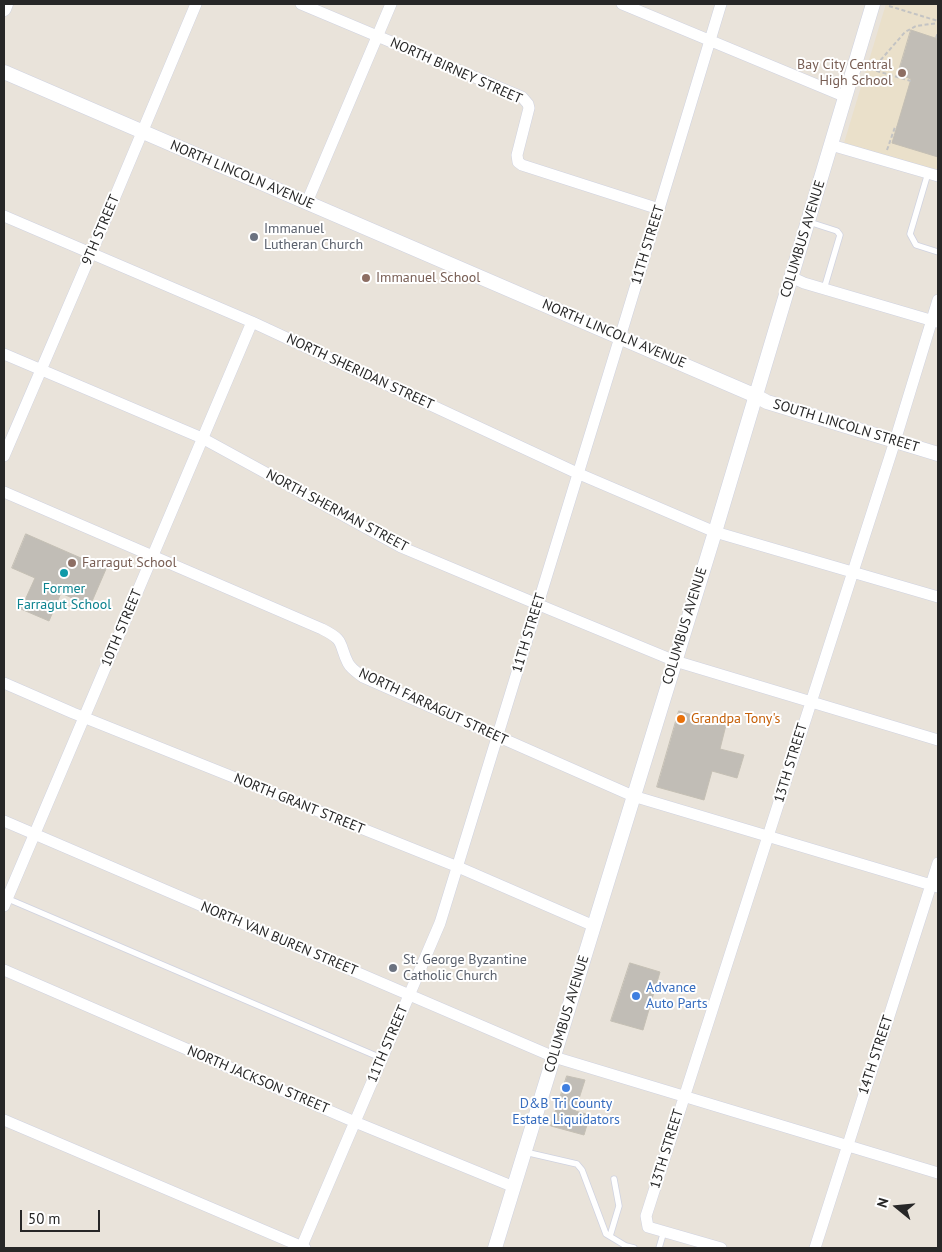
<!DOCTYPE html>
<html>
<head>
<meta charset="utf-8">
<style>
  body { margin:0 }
  #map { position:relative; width:942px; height:1252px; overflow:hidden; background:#e9e3da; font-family:"PT Sans",sans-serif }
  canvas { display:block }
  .frame { position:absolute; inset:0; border:5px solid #272727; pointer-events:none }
  .north { position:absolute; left:872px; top:1182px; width:50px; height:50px; -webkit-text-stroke:4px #fff; paint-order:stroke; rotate:287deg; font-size:14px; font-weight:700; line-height:20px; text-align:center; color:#272727 }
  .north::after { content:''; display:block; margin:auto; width:18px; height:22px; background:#272727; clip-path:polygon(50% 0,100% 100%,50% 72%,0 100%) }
  .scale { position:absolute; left:20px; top:1210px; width:80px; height:22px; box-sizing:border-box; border:2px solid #272727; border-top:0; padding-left:6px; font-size:15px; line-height:18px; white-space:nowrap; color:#272727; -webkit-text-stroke:4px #fff; paint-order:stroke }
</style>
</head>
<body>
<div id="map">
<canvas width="942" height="1252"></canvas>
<div class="frame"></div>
<div class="north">N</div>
<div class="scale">50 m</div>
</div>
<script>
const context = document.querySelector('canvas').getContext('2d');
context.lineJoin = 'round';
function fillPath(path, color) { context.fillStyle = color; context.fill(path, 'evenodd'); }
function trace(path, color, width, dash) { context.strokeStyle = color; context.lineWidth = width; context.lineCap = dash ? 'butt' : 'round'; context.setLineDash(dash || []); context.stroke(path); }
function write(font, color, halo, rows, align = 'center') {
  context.font = font + ' "PT Sans",sans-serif'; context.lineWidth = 4; context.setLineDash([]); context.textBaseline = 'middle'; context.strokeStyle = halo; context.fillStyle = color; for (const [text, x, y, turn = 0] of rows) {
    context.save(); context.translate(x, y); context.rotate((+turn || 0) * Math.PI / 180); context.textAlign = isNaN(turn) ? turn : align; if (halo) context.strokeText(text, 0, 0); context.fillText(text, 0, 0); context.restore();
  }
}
fillPath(new Path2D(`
  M886,4H938V171L844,143Z`), '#eae0ca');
const building = new Path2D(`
  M911,30L938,39V157L892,143L911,79L898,74Z
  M26,534L106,569L90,606L61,593L49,621L21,609L35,578L12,568Z
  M679,711L726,725L720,749L744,755L737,778L712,771L704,800L657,787Z
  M630,963L660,972L643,1030L611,1021Z
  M567,1076L585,1080L575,1111L590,1115L584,1135L551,1126Z`);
fillPath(building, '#c1bdb6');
trace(building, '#c4bfb4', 1);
const service = new Path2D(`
  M928,173L910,234L916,245L938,252
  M809,222L837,231L840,235L824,289
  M6,898L381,1058
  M525,1152L577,1164L582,1170L606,1234L626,1246L634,1248
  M610,1236L619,1206L614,1179
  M659,1248L664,1231`);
const minor = new Path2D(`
  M301,4L522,97L528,104L529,108L517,155L518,162L522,165L659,209
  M622,4L846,97
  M831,145L938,176
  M307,202L391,4
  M4,216L252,322L577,473L715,532L938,597
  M791,277L804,283L937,322
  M4,354L202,438L401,547L549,609L675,661L938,740
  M4,456L96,242L196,4
  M4,492L322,629C346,641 338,643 348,663C351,669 358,673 363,677L633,796L938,887
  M4,683L73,713L458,867L594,926
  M4,821L554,1057L938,1173
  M4,906L252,322
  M4,970L355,1122L514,1187
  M4,1120L305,1248
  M301,1248L440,923L625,321L721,4
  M721,1248L648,1227L646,1216L895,441L938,300
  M815,1248L938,863`);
const tertiary = new Path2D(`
  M4,9L6,4
  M4,72L756,396L767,402L938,454
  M495,1248L715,532L873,4`);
trace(service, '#cfd2e0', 7);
trace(minor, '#cfd2e0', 12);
trace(tertiary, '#cfd2e0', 15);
trace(new Path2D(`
  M889,6L938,21
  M936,38L938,32
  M870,69L911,81
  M872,70L905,32L916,26L938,23
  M887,150L895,127H897`), '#c3c3c3', 2, [4, 2.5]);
trace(service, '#fff', 5.5);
trace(minor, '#fff', 11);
trace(tertiary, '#fff', 14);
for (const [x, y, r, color] of [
  [902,73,5,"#8d6e63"],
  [254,237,5,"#6b7280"],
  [366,278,5,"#8d6e63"],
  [72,563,5,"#8d6e63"],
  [64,573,5,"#0f9aa8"],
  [681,719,5,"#e8710a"],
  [393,968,5,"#6b7280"],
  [636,996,5,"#3f7fe0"],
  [566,1088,5,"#3f7fe0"]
]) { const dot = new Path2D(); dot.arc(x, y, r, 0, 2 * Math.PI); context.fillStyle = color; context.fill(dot); trace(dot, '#fff', 2); }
write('14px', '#785e54', '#fff', [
  ["Bay City Central",892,65,"right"],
  ["High School",892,81,"right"],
  ["Immanuel School",376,278],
  ["Farragut School",82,563]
], 'left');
write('14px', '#272727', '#fff', [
  ["NORTH BIRNEY STREET",456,71,24],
  ["NORTH LINCOLN AVENUE",242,175,23],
  ["9TH STREET",101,230,-67],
  ["COLUMBUS AVENUE",803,239,-73],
  ["11TH STREET",648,245,-73],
  ["NORTH LINCOLN AVENUE",614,334,23],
  ["NORTH SHERIDAN STREET",360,372,25],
  ["SOUTH LINCOLN STREET",846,426,17],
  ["NORTH SHERMAN STREET",337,511,28],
  ["COLUMBUS AVENUE",685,626,-73],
  ["10TH STREET",122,628,-67],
  ["11TH STREET",529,633,-73],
  ["NORTH FARRAGUT STREET",433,707,25],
  ["13TH STREET",791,763,-73],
  ["NORTH GRANT STREET",299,804,22],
  ["NORTH VAN BUREN STREET",279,939,23],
  ["COLUMBUS AVENUE",567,1014,-73],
  ["11TH STREET",388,1044,-67],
  ["14TH STREET",876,1055,-72],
  ["NORTH JACKSON STREET",258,1080,23],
  ["13TH STREET",667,1149,-73]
]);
write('14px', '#5b616d', '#fff', [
  ["Immanuel",264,229],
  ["Lutheran Church",264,245],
  ["St. George Byzantine",403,960],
  ["Catholic Church",403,976]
], 'left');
write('14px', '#0d838f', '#fff', [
  ["Former",64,589],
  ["Farragut School",64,605]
]);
write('14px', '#c56008', '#fff', [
  ["Grandpa Tony's",691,719]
], 'left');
write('14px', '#366cbe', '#fff', [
  ["Advance",646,988],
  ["Auto Parts",646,1004],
  ["D&B Tri County",566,1104,"center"],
  ["Estate Liquidators",566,1120,"center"]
], 'left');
</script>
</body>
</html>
